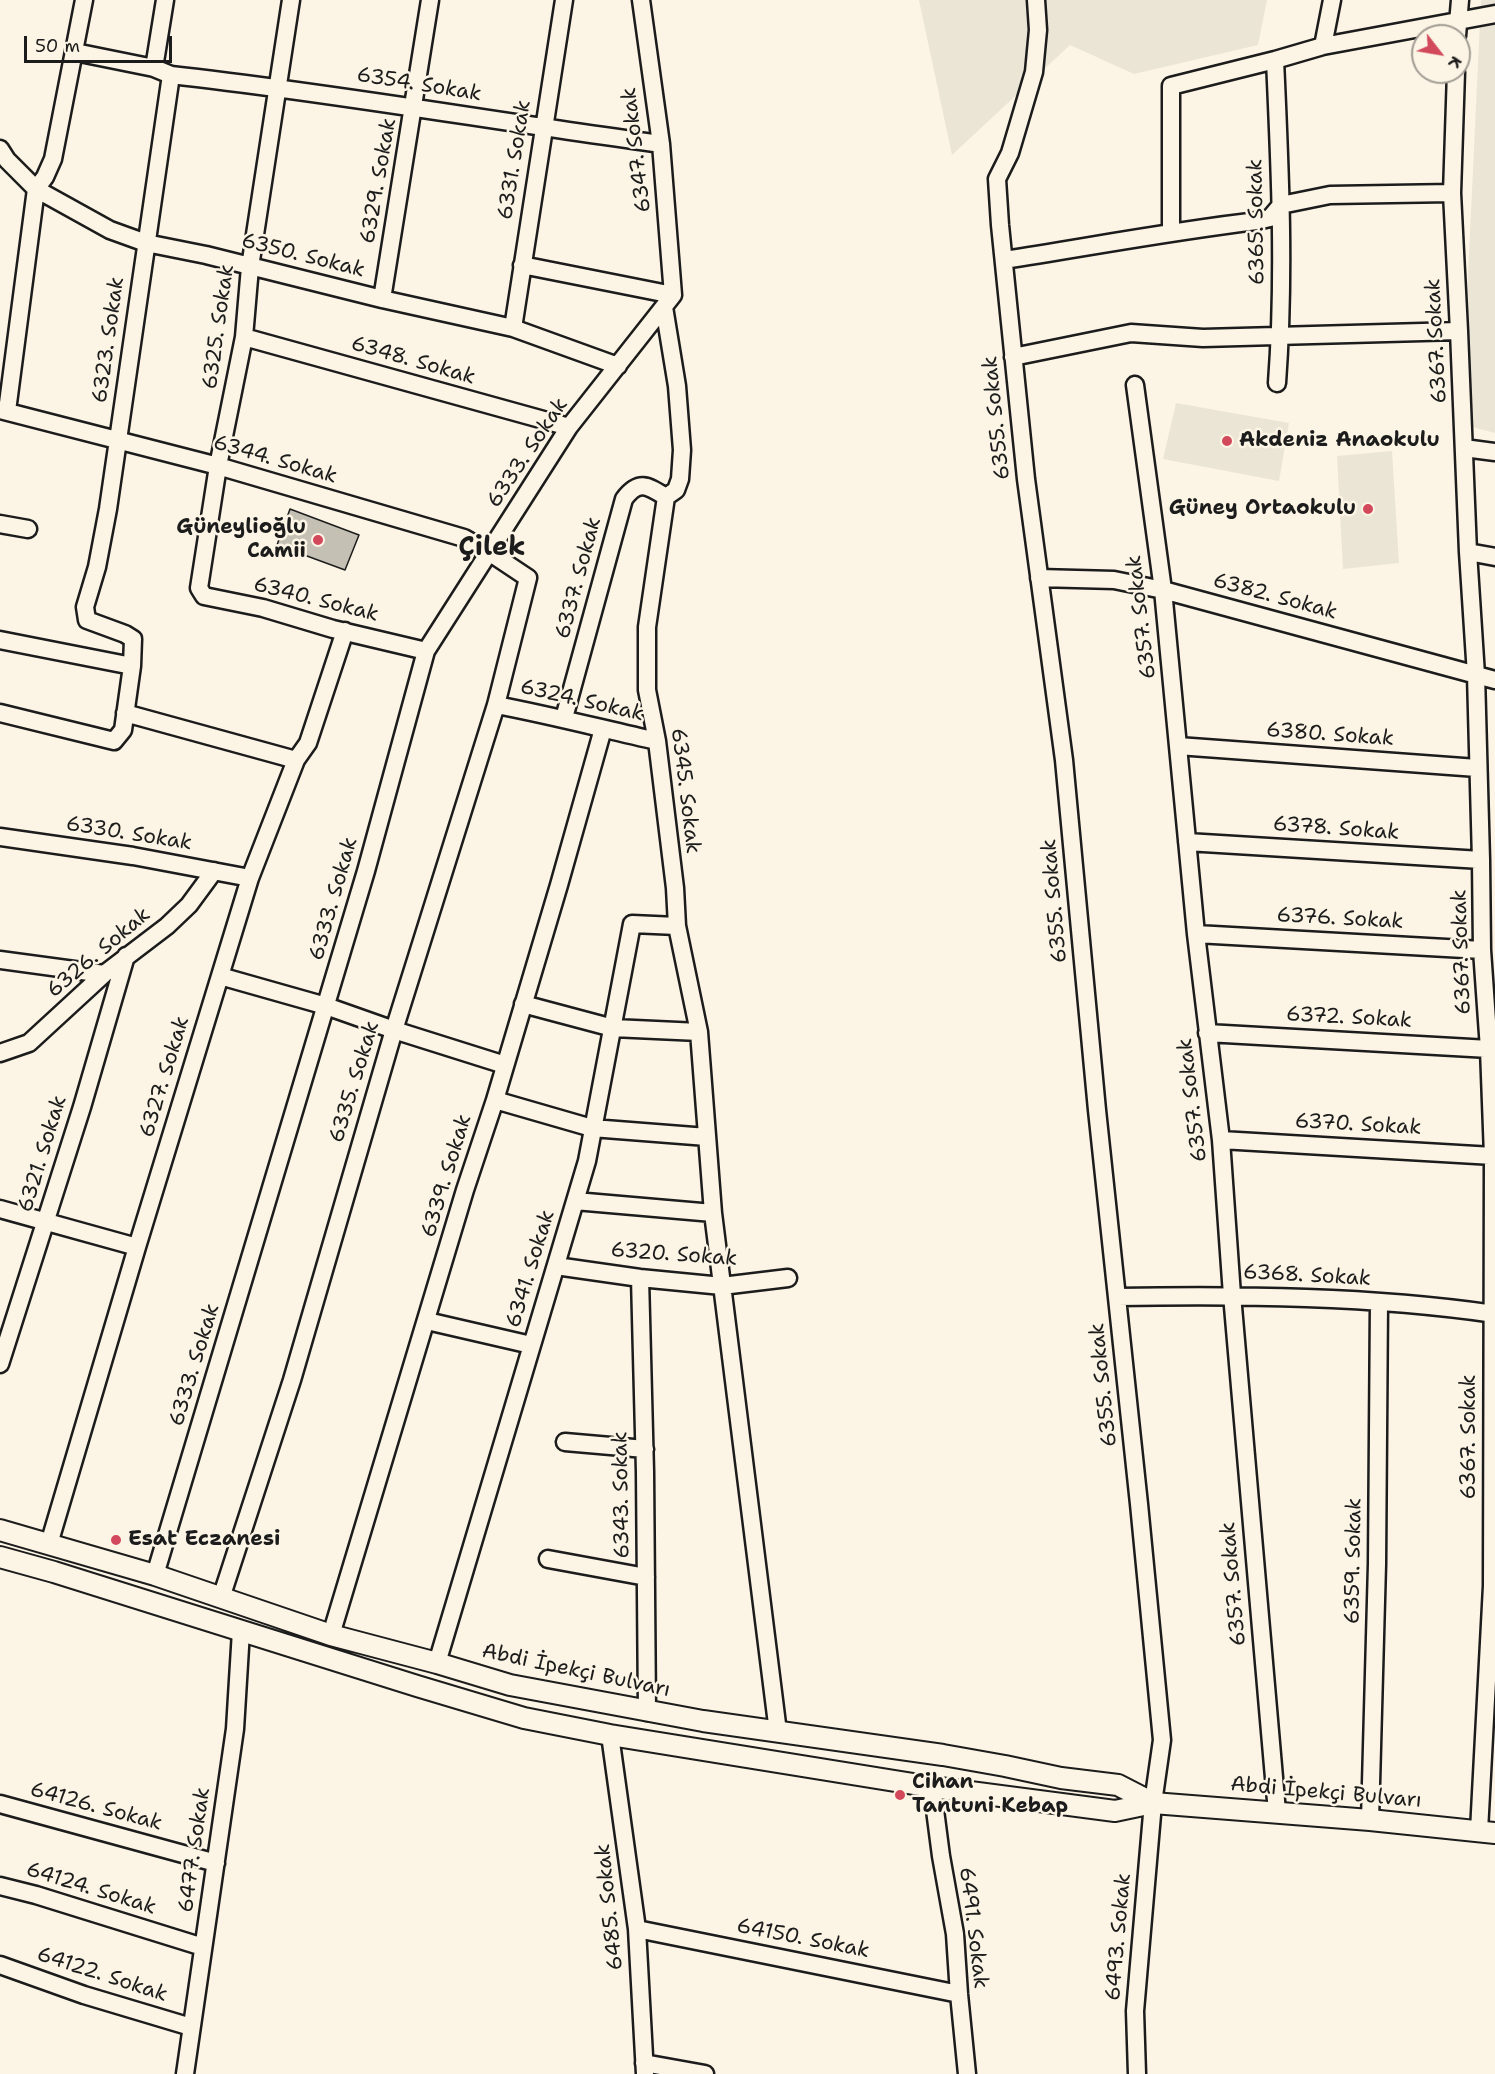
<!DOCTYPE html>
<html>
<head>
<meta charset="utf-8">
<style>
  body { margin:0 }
  #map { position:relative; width:1495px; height:2074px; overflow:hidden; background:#fcf5e5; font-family:"Shantell Sans",sans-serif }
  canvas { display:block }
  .north { position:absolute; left:1411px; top:24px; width:60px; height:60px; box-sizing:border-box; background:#fcf5e5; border:2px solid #a29e95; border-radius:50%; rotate:121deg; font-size:16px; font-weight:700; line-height:24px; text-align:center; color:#1c1c1c }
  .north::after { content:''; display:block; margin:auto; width:21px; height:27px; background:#d1495b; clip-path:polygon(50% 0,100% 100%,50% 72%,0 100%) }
  .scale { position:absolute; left:24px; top:36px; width:148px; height:27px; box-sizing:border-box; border:3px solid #1c1c1c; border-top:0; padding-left:8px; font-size:18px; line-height:21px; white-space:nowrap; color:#1c1c1c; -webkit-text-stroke:4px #fcf5e5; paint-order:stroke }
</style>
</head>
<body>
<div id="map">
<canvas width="1495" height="2074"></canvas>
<div class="north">K</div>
<div class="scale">50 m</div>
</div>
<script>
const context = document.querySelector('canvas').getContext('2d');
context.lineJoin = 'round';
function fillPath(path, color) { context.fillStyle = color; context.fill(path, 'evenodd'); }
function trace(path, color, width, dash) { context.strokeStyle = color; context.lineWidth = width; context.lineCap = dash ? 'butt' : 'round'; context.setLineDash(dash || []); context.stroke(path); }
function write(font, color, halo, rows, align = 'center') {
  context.font = font + ' "Shantell Sans",sans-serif'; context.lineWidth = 5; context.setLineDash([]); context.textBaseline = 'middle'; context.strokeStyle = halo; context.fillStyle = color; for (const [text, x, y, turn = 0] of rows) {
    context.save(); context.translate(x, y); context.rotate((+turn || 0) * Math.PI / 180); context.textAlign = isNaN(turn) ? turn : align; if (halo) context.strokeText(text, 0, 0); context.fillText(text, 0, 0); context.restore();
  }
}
fillPath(new Path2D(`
  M919,0H1267L1258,45L1134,74L1070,45L952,155Z
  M1481,0H1495V433L1461,424Z
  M1176,403L1289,423L1279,481L1163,459Z
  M1392,451L1399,563L1343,569L1337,456Z`), '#ebe5d6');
const building = new Path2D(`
  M290,509L359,535L345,570L277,545Z`);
fillPath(building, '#c4c0b3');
trace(building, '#1c1c1c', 1.5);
const minor = new Path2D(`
  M291,0L250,267L244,337L218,466L199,588L204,596L263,608L333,629L426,651
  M641,0L661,144L673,295
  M1036,0L1038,30L1034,72L1010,153L997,179L1000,225L1026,479L1064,760L1097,1110L1139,1504L1162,1740L1153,1803L1135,2011L1137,2074
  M1457,36L1460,0
  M1323,46L1332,0
  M75,52L154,68
  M1275,60C1280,168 1285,275 1277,383
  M1456,72L1452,193L1459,331L1468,552L1476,675L1481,860L1482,950L1489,1049L1493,1156L1492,1586L1479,1831
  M171,75C335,93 497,122 661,144
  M0,149L7,160L36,189L110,230L146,243L206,255L382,299L513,328L618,366
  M1171,232V86L1275,60L1323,46L1495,14
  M1004,260C1088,247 1172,231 1257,221L1270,218L1281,205L1330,195L1452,193
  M522,265L673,295
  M382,299L430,0
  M664,307L677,386L682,450L680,479L676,490L666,497L647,627V690L657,741L675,888L677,926L699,1032L713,1213L778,1732
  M513,328L564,0
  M244,337L569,427
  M1013,357L1131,333L1203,338L1459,331
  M1135,385L1163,590L1196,934L1221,1140L1232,1295L1277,1812
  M0,410L218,466L464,538L489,552L528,578L496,705L394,1030L292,1380L221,1598
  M7,411L36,189L45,177L53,159L84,0
  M1464,448L1495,452
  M0,524L28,529
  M1468,552L1495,557
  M1039,578L1114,580L1163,590L1495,680
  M0,640L132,666
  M496,705C550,715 603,729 657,741
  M0,713L114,741L123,730L132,666L133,639L125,634L87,620L85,607L97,567L108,509L171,75L154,68L165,0
  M125,713L296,760
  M564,718L624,499C639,479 648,486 666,497
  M1178,746L1477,768
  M0,837L133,856L250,878
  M1187,842L1481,860
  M1196,934L1482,950
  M0,960L104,974
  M220,976L326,1006L394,1030L505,1065
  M523,1004L613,1028L699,1032
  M1207,1033L1489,1049
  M0,1053L29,1043L104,974L167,926L189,905L214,871
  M495,1100L592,1128L707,1137
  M1221,1140L1493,1156
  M575,1201L713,1213
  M0,1209L137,1247
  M556,1266L640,1278L722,1286L788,1278
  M640,1278L645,1472L647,1712
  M1117,1297C1243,1295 1370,1296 1495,1314
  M427,1321L531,1345
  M0,1364L82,1107L126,956
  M565,1442L645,1449
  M49,1544L137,1247L250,878L296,760L308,743L345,631
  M548,1559L646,1577
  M155,1575L366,871L426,651L569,427L673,295
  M331,1635L465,1190L495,1100L559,885L603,729
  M437,1663L587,1161L632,924L677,926
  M610,1735L637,1929L645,2074
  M932,1787L941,1856L955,1934L959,1994L967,2074
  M0,1804L216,1863
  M1370,1820L1377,1564L1379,1302
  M0,1886L36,1895L203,1947
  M637,1929L959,1994
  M0,1965L84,1995L191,2027
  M644,2063L705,2074
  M185,2074L235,1729L241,1631`);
const tertiary = new Path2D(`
  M0,1530L155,1575L331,1635L437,1663L510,1685L703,1721L943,1755L1005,1766L1061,1778L1118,1785L1153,1803
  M0,1557L54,1572L417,1686L524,1718L610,1735L932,1787L1115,1811L1153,1803L1370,1820L1495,1833`);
trace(minor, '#1c1c1c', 21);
trace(tertiary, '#1c1c1c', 24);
trace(minor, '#fcf5e5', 16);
trace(tertiary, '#fcf5e5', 20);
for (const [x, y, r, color] of [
  [1227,441,6,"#d1495b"],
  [1368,509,6,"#d1495b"],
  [318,540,6,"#d1495b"],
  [116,1540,6,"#d1495b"],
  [900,1795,6,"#d1495b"]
]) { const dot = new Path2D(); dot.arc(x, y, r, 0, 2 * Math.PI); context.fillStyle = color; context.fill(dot); trace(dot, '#fcf5e5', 2); }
write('21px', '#1c1c1c', '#fcf5e5', [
  ["6354. Sokak",419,85,9],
  ["6347. Sokak",637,150,-97],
  ["6331. Sokak",515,160,-81],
  ["6329. Sokak",379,181,-80],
  ["6365. Sokak",1257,222,-91],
  ["6350. Sokak",303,256,14],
  ["6325. Sokak",219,327,-82],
  ["6323. Sokak",109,340,-82],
  ["6367. Sokak",1437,341,-93],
  ["6348. Sokak",413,361,16],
  ["6355. Sokak",997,418,-96],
  ["6333. Sokak",528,453,-56],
  ["6344. Sokak",275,460,16],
  ["6337. Sokak",579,578,-75],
  ["6382. Sokak",1275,597,15],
  ["6340. Sokak",316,600,14],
  ["6357. Sokak",1142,617,-97],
  ["6324. Sokak",582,701,13],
  ["6380. Sokak",1330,735,4],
  ["6345. Sokak",685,791,83],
  ["6378. Sokak",1336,829,4],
  ["6330. Sokak",129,834,9],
  ["6333. Sokak",334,899,-74],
  ["6355. Sokak",1055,901,-95],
  ["6376. Sokak",1340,919,3],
  ["6367. Sokak",1462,952,-92],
  ["6326. Sokak",99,953,-40],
  ["6372. Sokak",1349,1018,3],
  ["6327. Sokak",165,1077,-73],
  ["6335. Sokak",355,1082,-73],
  ["6357. Sokak",1193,1100,-97],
  ["6370. Sokak",1358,1125,3],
  ["6321. Sokak",43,1154,-73],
  ["6339. Sokak",447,1176,-73],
  ["6320. Sokak",674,1255,4],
  ["6341. Sokak",531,1269,-73],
  ["6368. Sokak",1307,1276,3],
  ["6333. Sokak",195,1365,-73],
  ["6355. Sokak",1104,1385,-96],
  ["6367. Sokak",1470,1437,-90],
  ["6343. Sokak",622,1495,-91],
  ["6359. Sokak",1354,1561,-89],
  ["6357. Sokak",1234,1584,-95],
  ["Abdi İpekçi Bulvarı",576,1671,12],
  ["Abdi İpekçi Bulvarı",1326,1793,5],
  ["64126. Sokak",96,1807,15],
  ["6477. Sokak",195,1850,-82],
  ["64124. Sokak",91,1889,17],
  ["6485. Sokak",610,1907,-96],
  ["6491. Sokak",973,1928,83],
  ["6493. Sokak",1119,1937,-85],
  ["64150. Sokak",803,1939,11],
  ["64122. Sokak",102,1975,18]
]);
write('bold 21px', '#1c1c1c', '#fcf5e5', [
  ["Akdeniz Anaokulu",1239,441],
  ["Güney Ortaokulu",1356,509,"right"],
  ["Güneylioğlu",306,528,"right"],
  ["Camii",306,552,"right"],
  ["Esat Eczanesi",128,1540],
  ["Cihan",912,1783],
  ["Tantuni Kebap",912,1807]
], 'left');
write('bold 27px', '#1c1c1c', '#fcf5e5', [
  ["Çilek",492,548]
]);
</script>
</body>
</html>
